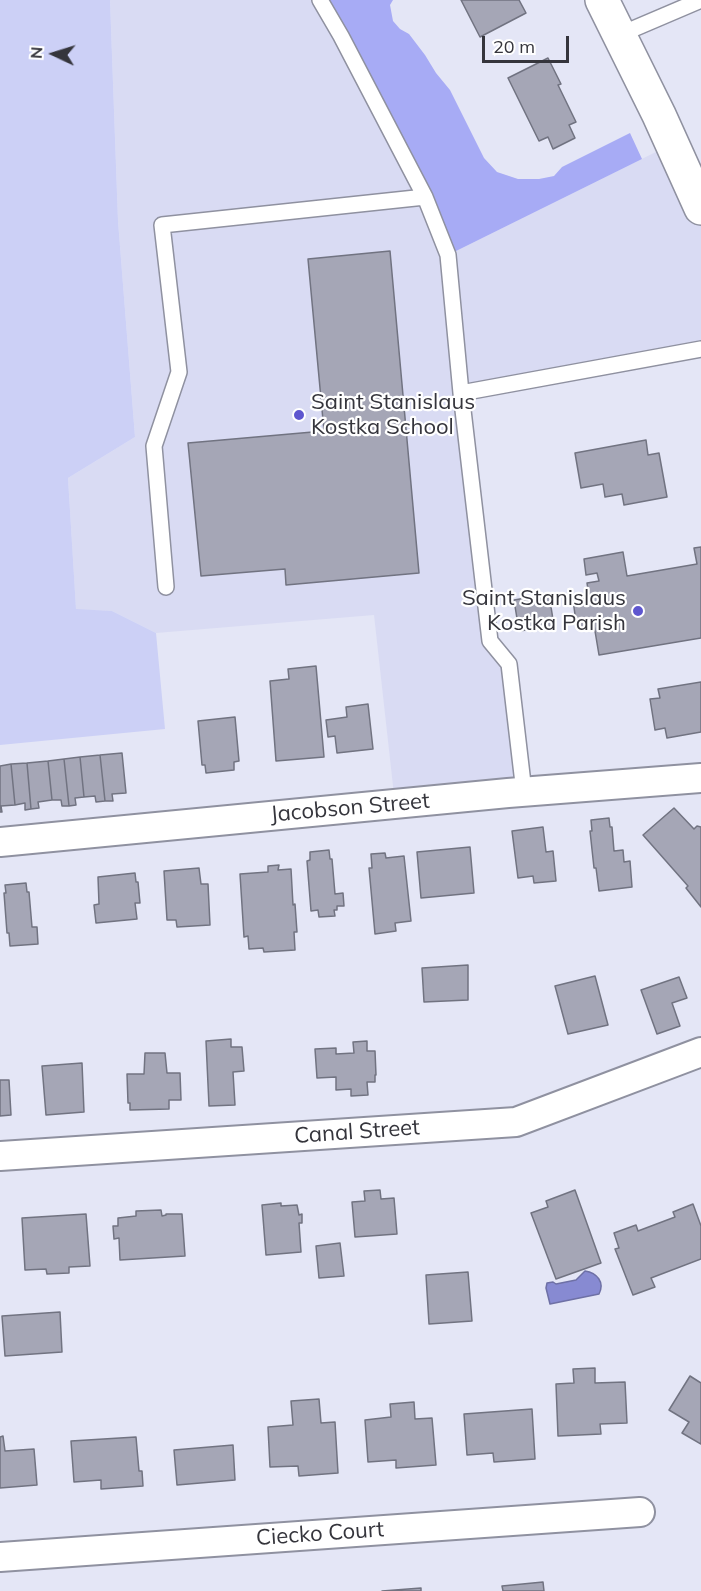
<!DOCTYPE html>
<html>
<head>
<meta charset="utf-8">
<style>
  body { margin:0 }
  #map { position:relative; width:701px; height:1591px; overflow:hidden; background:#e4e6f6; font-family:Mulish,sans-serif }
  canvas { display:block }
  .north { position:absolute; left:24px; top:24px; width:60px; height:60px; -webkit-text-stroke:4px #fff; paint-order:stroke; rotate:274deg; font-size:16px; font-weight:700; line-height:24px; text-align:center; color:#35353c }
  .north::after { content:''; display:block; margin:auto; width:21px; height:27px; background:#35353c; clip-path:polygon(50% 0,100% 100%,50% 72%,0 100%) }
  .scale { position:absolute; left:482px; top:36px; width:87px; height:27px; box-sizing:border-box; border:3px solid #35353c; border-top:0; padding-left:8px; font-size:18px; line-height:21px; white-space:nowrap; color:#35353c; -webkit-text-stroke:4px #fff; paint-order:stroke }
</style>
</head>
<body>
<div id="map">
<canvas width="701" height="1591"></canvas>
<div class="north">N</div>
<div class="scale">20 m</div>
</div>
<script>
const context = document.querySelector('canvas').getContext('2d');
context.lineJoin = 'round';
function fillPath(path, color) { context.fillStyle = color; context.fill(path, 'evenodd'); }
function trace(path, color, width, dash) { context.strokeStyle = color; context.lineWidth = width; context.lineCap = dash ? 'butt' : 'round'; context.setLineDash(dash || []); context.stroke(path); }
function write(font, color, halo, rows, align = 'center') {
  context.font = font + ' Mulish,sans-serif'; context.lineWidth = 4.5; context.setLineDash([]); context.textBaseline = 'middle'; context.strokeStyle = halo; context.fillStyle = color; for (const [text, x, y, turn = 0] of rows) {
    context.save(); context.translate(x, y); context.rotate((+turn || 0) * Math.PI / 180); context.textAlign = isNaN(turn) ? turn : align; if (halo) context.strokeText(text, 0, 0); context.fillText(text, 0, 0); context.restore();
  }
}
fillPath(new Path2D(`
  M110,0H320L448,255L672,144L701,208V349L461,393L490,641L509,664L524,792L395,804L374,615L156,633L112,611L76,610L68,478L135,437L118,221Z`), '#d9dbf3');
fillPath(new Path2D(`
  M0,0H110L118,221L135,437L68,478L76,609L112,611L156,633L165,729L0,745Z`), '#ccd0f6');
fillPath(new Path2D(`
  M320,0H393L390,5L393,21L400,29L409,34L425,55L436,73L450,90L484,158L497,172L518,179H539L554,176L562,167L630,133L642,159L448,255Z`), '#a7abf5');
const water = new Path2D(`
  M585,1271C597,1273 605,1282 599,1294L550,1304L546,1288L547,1283L553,1282L556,1284L576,1280Z`);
fillPath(water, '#878ad2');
trace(water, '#6e70a5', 1.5);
const building = new Path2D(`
  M461,0H519L526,13L480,37Z
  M548,58L561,84L558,85L576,122L569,125L575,138L553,149L548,137L539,141L508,78Z
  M390,251L419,573L286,585L285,569L201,576L188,443L324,431L308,259Z
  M646,440L648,455L659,453L667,497L624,505L622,494L605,497L603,484L581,488L575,453Z
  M701,547V638L599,655L594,625L577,628L576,622L573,600L589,597L587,583L599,581L597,573L586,575L584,559L623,552L627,576L697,564L694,548Z
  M549,594L554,626L519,631L514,600Z
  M316,666L324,757L276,761L270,681L289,679L288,669Z
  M701,682V732L667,738L665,728L655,730L650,699L660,698L658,689Z
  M368,704L373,749L337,753L335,736L328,737L326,720L347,717L346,707Z
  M235,717L239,761L234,762V770L206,773L205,765H202L198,721Z
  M122,753L126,793L112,794L113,801H105L100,755Z
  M100,755L105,801L96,802L95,796L84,797L80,757Z
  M80,757L84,797L75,798L76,805L69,806L64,759Z
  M64,759L69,806H62L61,800H52L48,761Z
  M48,761L52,800L38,802L39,808L31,809L27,763Z
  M27,763L31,809L25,810V803L15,805L11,764Z
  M11,764L15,805L1,806L2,812H0V766Z
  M674,808L694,829L697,826L701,827V907L686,888L688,886L643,835Z
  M609,818L610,827H612L614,851L623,850L624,862L630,861L632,887L599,891L596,868H594L590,831H592L591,820Z
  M543,827L546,852L553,851L556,881L534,883L533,876L518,878L512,831Z
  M470,847L474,893L421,898L417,852Z
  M329,850L330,859H332L335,894L343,893L344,906H337V910H334L335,916L319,917L318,910L311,911L307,861L310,860V852Z
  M385,853L386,858L404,856L411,921L395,923L396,931L375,934L369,868H372L371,854Z
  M279,865L278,870L291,869L293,905L295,904L297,932H294L295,950L264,952L263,948L249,949L248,936L244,937L240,874L268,872V866Z
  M199,868L201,884H208L210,925L177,927L176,920H167L164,871Z
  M135,873L136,882H138L140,903H135L137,919L96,923L94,905L99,904L98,877Z
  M26,883L27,892H29L32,927H37L38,944L10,946L9,933H7L4,893H6L5,885Z
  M468,965V1000L424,1002L422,968Z
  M595,976L608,1025L568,1034L555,986Z
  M679,977L687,998L672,1003L680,1026L657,1034L641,990Z
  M231,1039V1047H242L244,1071L233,1072L235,1105L209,1106L206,1041Z
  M367,1041V1051H375L376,1075H375V1082H367L368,1095L351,1096V1089L336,1090V1077L317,1078L315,1049L336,1048V1054L354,1053L353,1042Z
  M145,1053H165L167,1073H180L181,1100H169V1109L130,1110V1103H128L127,1074H144Z
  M82,1063L84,1112L46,1115L42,1066Z
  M0,1080H9L11,1115L0,1116Z
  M380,1190L381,1199L394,1198L397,1234L355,1237L352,1202L365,1201L364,1191Z
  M575,1190L601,1263L556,1279L531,1213L548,1207L546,1201Z
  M281,1203V1206L297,1205L299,1215L302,1214V1223H299L301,1252L266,1255L262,1205Z
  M693,1204L701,1226V1259L651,1278L655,1287L633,1295L615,1249L619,1248L614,1233L636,1225L638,1231L675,1217L673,1212Z
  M161,1210L162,1216L166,1215V1214H182L185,1256L120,1260L119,1238L114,1239L113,1226H118V1218L136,1216V1211Z
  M86,1214L90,1266L69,1267V1273L47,1274L46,1269L25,1270L22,1218Z
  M340,1243L344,1276L319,1278L316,1246Z
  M468,1272L472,1321L429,1324L426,1275Z
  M60,1312L62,1352L5,1356L2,1316Z
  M595,1368V1383L625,1382L627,1423L600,1424L601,1434L558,1436L556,1384L574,1383L573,1369Z
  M690,1376L701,1383V1444L682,1433L689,1422L669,1410Z
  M319,1399L321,1423L335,1422L338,1473L299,1476L298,1466L270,1467L268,1427L293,1425L291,1401Z
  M414,1402L415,1419L432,1418L436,1465L396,1468V1460L368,1462L365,1420L391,1417L390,1404Z
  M532,1409L535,1459L494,1462L493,1453L467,1455L464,1414Z
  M3,1436L5,1451L34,1449L37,1485L0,1488V1437Z
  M136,1437L139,1471H142L143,1486L101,1489V1480L74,1482L71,1441Z
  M233,1445L235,1480L177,1485L174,1450Z
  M543,1582L544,1591H503L502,1586Z
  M421,1588V1591H382Z`);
fillPath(building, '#a5a6b6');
trace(building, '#717381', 1.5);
const service = new Path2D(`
  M320,0L341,36L425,197L448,255L461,393L490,641L509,664L524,792
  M619,35L701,0
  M461,393L701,349
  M166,587L154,446L179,372L162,225L425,197`);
const minor = new Path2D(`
  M0,842L508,793L701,778
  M0,1156L516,1122L701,1052
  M0,1557L640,1512`);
const tertiary = new Path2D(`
  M602,0L659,115L701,208`);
trace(service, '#8f91a0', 18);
trace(minor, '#8f91a0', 32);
trace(tertiary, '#8f91a0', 36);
trace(service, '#fff', 15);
trace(minor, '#fff', 28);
trace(tertiary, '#fff', 33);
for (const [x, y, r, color] of [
  [299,415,6,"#5e56cf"],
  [638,611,6,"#5e56cf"]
]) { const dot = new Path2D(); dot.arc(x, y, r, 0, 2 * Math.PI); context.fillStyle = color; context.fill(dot); trace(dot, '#fff', 2); }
write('22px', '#35353c', '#fff', [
  ["Saint Stanislaus",311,402],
  ["Kostka School",311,427],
  ["Saint Stanislaus",626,598,"right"],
  ["Kostka Parish",626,623,"right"]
], 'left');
write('22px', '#35353c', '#fff', [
  ["Jacobson Street",350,808,-5],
  ["Canal Street",357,1132,-4],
  ["Ciecko Court",320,1534,-4]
]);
</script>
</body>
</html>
